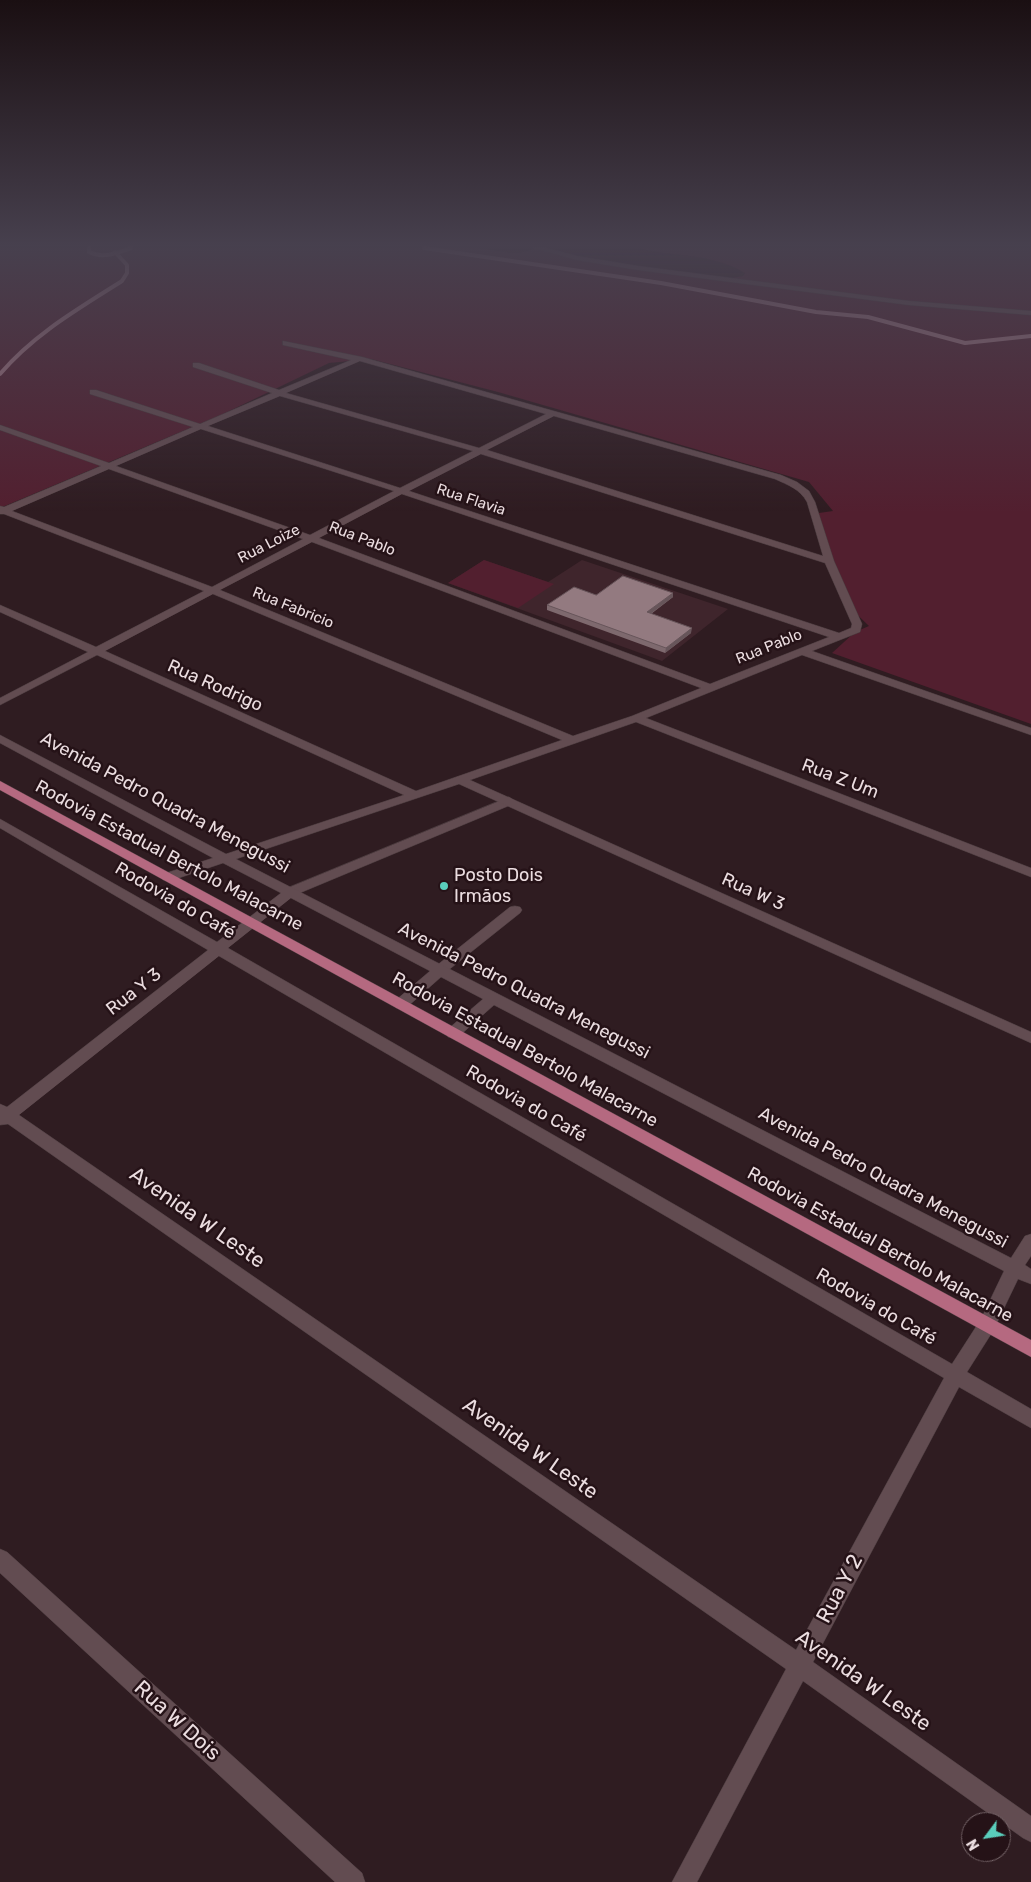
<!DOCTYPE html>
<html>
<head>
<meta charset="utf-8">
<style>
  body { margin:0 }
  #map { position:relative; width:1031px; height:1882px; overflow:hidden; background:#2f1c21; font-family:Rubik,sans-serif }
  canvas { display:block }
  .north { position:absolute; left:961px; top:1812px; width:50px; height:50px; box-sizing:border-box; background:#251217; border:1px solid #746367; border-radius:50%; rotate:239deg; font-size:14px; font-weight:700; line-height:20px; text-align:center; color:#ebdde0 }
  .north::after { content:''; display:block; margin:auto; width:18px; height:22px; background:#5acebc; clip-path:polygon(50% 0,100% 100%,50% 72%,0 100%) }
</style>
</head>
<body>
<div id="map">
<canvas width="1031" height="1882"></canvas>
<div class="north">N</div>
</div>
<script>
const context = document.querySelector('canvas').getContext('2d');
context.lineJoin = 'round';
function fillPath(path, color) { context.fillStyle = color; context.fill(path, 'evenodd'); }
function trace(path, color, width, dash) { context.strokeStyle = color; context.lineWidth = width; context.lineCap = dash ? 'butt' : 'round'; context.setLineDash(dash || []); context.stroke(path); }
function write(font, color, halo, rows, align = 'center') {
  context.font = font + ' Rubik,sans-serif'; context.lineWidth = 5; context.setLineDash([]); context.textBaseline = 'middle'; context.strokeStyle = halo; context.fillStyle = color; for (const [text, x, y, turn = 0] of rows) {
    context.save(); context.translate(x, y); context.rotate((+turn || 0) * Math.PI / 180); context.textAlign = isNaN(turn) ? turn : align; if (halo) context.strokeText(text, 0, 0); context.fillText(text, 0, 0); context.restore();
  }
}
fillPath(new Path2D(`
  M484,560L548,582L582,560L728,609L662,661L448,583Z`), '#3f252c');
fillPath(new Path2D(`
  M0,248H478L512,253L524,252L536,248L561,256L641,269L726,279L743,276L745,273C709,252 677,258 638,248H1031V724L832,653L855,632L869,626L840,598L816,520L819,513L833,511L809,482L498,392L371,359L329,363L221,415L0,508Z
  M484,560L548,582L554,584L518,608L448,583Z`), '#521f2f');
trace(new Path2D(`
  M89,248V252C103,259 117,253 131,248
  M424,248L661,283L816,312L868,317L965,343L1031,336
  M0,374C34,334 78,309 122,281L127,273V265L115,252`), '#a47784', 4);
const service = new Path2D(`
  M509,797L515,801L513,804L295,895H285L283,892L285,889Z
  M515,906L520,907L522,910L520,913L446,972H436L434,969L436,966L510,907Z`);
const minor = new Path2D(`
  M283,341L362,357L781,475L797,482L809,491L815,502L834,561L862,624L860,632L812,651L1031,728V735L802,655L646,718L1031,868V877L636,722L470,780L1031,1032V1043L459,784L236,859L1011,1258L1025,1236L1031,1234V1256L1025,1265L1031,1269V1284L1018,1279L993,1331L967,1372L1031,1409V1428L959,1387L813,1662L1031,1816V1842L1023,1838L803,1681L697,1882H672L786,1669L8,1124L0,1125V1104L7,1107L208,950L0,828V819L217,942L281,893L223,863L173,880H163L161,877L163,874L213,858L0,743V735L226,854L404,795L97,655L0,705V698L88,652L0,612V605L96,647L204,591L4,514H0V506L4,507L101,466L0,430V425L109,463L193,427L90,394V390H96L200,424L272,393L193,367V363H199L279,390L351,360L283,345ZM360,361L546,414L479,448L286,393ZM280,396L473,451L400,488L208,426ZM554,416L775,479C788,485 800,489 807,502L823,556L487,450ZM201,429L394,491L310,535L116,466ZM481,454L825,563L852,624L851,628L839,633L409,491ZM109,469L303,539L212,587L12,511ZM402,494L829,637L710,684L319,538ZM312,542L701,688L632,716L573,736L220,590ZM213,594L562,740L416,791L105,651ZM291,898L430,971L396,1000L394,1004L396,1008H406L441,977L483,999L448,1029L446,1033L448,1037L453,1038L458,1037L494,1005L1004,1271L981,1319L952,1364L228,948ZM219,956L944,1378L796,1650L19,1115Z
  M0,1549L7,1552L362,1873L365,1882H335L0,1573Z`);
const tertiary = new Path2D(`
  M534,248H546L577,256L638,266L909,301L1031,311V315L909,305L638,270L577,260Z`);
const primary = new Path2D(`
  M0,781L1031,1340V1357L0,790Z`);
trace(service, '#493a3d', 1);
trace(minor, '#493a3d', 1);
trace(tertiary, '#493a3d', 1);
trace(primary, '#493a3d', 1);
fillPath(service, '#624c51');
fillPath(minor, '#624c51');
fillPath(tertiary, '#624c51');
fillPath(primary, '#b56980');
fillPath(new Path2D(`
  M596,595L673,597L651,614L691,633L665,653L547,610V605Z`), '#7e696e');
fillPath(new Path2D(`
  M673,593V597L646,617L647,612Z
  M692,628L691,633L665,653L666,648Z`), '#67555a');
const building = new Path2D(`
  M623,576L673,593L647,612L692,628L666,648L547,605L574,587L596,595Z`);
fillPath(building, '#937a80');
trace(building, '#67555a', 1);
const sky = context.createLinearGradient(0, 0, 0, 512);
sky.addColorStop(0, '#1a0f12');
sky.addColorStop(0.48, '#47404e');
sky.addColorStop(1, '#47404e00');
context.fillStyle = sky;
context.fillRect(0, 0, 1031, 512);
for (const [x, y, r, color] of [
  [444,886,5,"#5acebc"]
]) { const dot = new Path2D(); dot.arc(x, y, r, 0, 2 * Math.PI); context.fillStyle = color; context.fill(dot); trace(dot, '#251217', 2); }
write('15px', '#ebdde0', '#251217', [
  ["Rua Flavia",471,500,18],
  ["Rua Pablo",362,539,21],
  ["Rua Loize",269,544,-27],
  ["Rua Fabricio",293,608,22],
  ["Rua Pablo",769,647,-22]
]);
write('18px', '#ebdde0', '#251217', [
  ["Rua Rodrigo",215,686,24],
  ["Rua Z Um",840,779,21],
  ["Avenida Pedro Quadra Menegussi",165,803,28],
  ["Rodovia Estadual Bertolo Malacarne",169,856,28],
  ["Rua W 3",753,892,24],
  ["Rodovia do Café",175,901,30],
  ["Avenida Pedro Quadra Menegussi",524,991,27],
  ["Rua Y 3",134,992,-38],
  ["Rodovia Estadual Bertolo Malacarne",525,1050,29],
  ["Rodovia do Café",526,1104,30],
  ["Avenida Pedro Quadra Menegussi",883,1178,28],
  ["Rodovia Estadual Bertolo Malacarne",880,1245,29],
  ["Rodovia do Café",876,1307,30]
]);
write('18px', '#ebdde0', '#251217', [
  ["Posto Dois",454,876],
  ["Irmãos",454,897]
], 'left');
write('21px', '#ebdde0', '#251217', [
  ["Avenida W Leste",197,1218,35],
  ["Avenida W Leste",530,1449,35],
  ["Rua Y 2",840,1589,-62],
  ["Avenida W Leste",863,1681,35],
  ["Rua W Dois",177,1721,42]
]);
</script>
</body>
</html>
